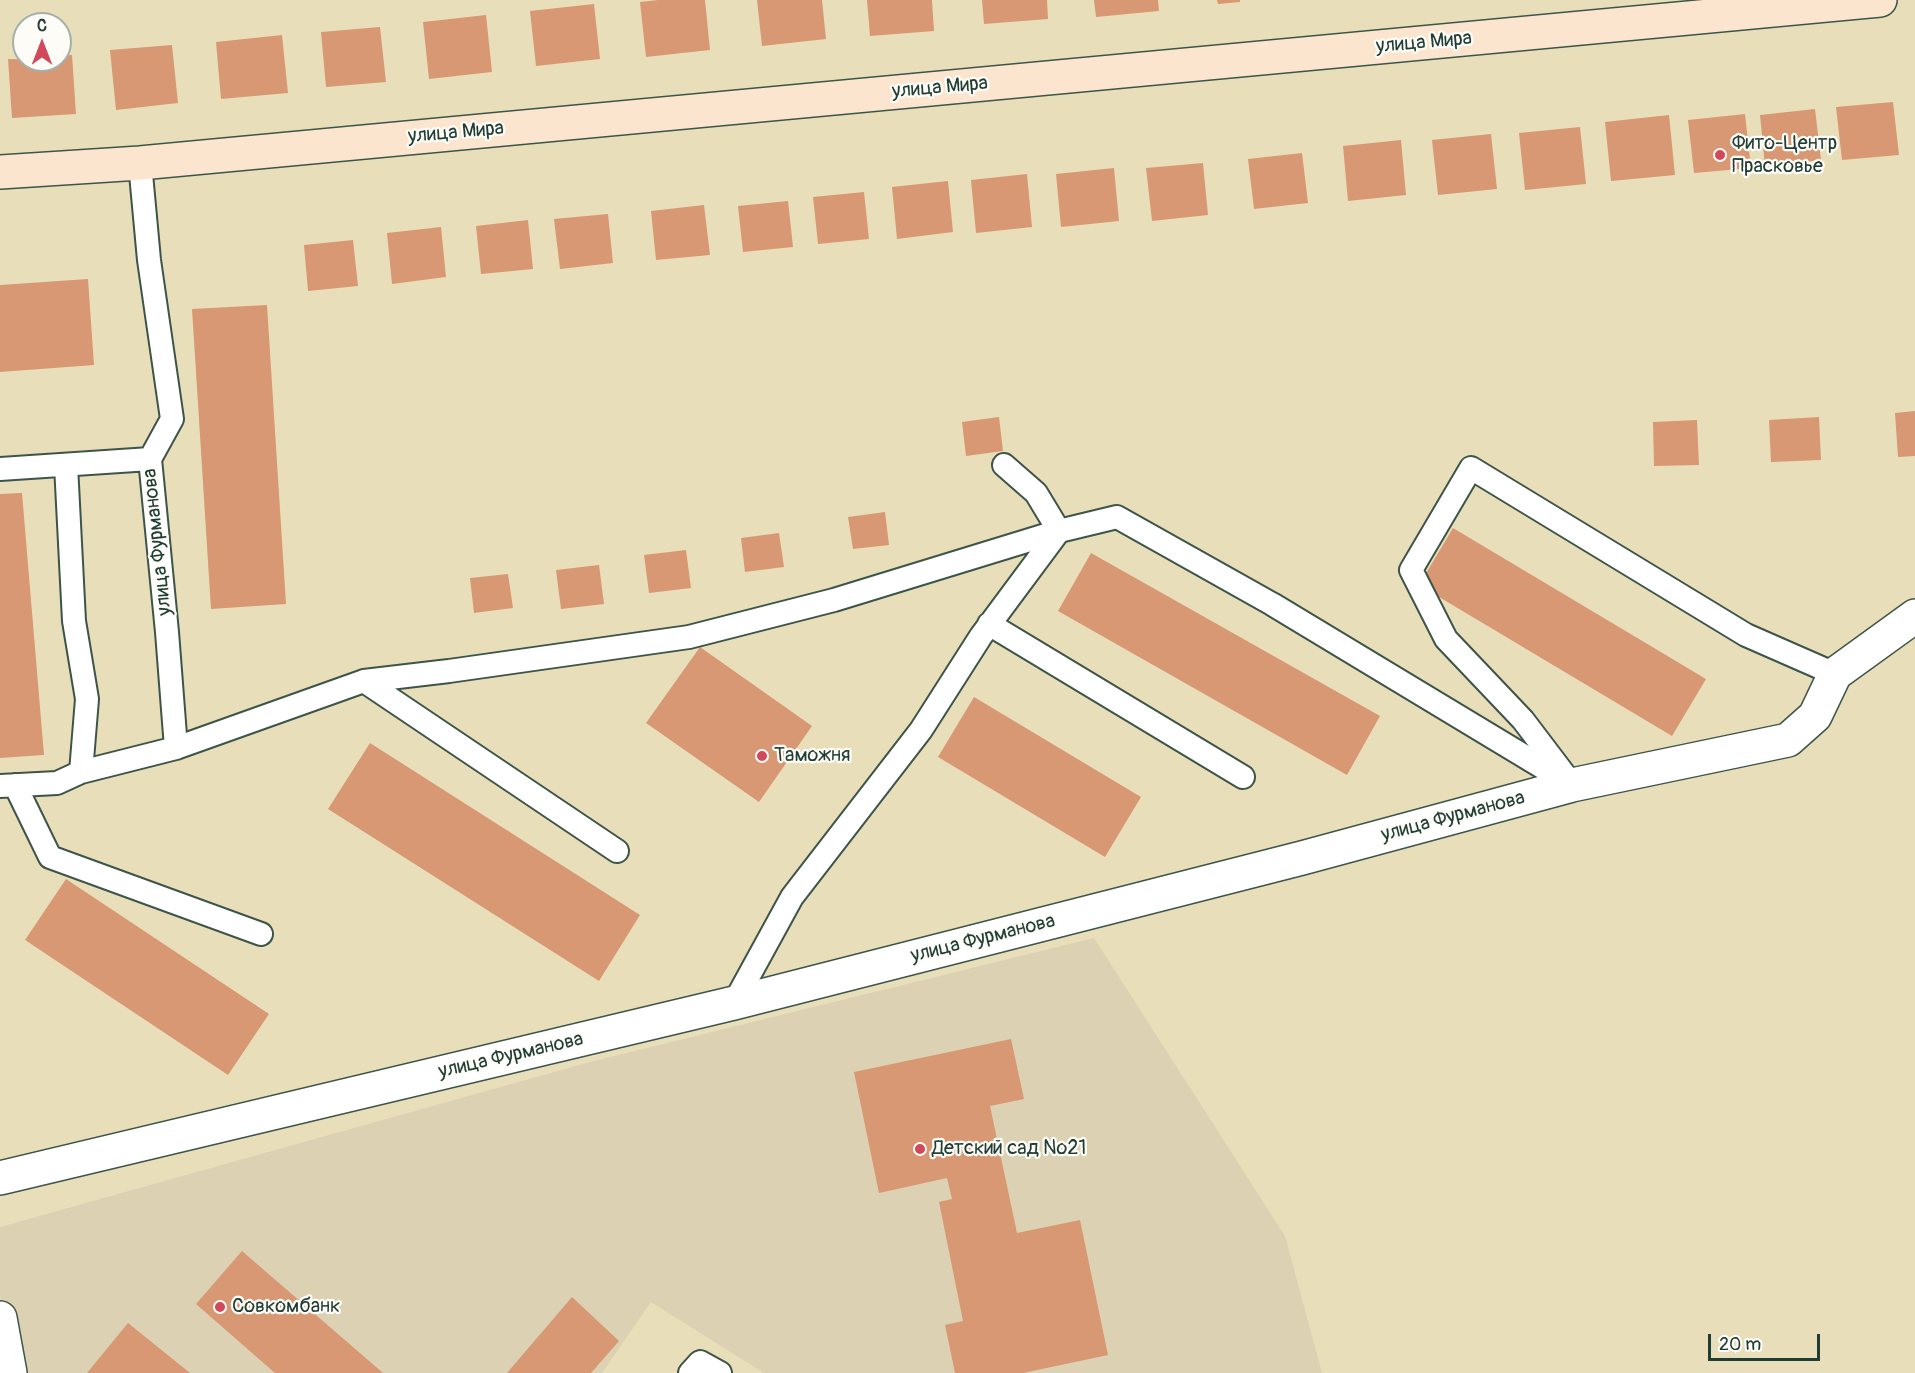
<!DOCTYPE html>
<html>
<head>
<meta charset="utf-8">
<style>
  body { margin:0 }
  #map { position:relative; width:1915px; height:1373px; overflow:hidden; background:#e8dfba; font-family:Pangolin,sans-serif }
  canvas { display:block }
  .north { position:absolute; left:12px; top:12px; width:60px; height:60px; box-sizing:border-box; background:#fdfcf7; border:2px solid #a4b0a9; border-radius:50%; rotate:0deg; font-size:16px; font-weight:700; line-height:24px; text-align:center; color:#1f3d34 }
  .north::after { content:''; display:block; margin:auto; width:21px; height:27px; background:#d1495b; clip-path:polygon(50% 0,100% 100%,50% 72%,0 100%) }
  .scale { position:absolute; left:1708px; top:1334px; width:112px; height:27px; box-sizing:border-box; border:3px solid #1f3d34; border-top:0; padding-left:8px; font-size:18px; line-height:21px; white-space:nowrap; color:#1f3d34; -webkit-text-stroke:4px #fdfcf7; paint-order:stroke }
</style>
</head>
<body>
<div id="map">
<canvas width="1915" height="1373"></canvas>
<div class="north">С</div>
<div class="scale">20 m</div>
</div>
<script>
const context = document.querySelector('canvas').getContext('2d');
context.lineJoin = 'round';
function fillPath(path, color) { context.fillStyle = color; context.fill(path, 'evenodd'); }
function trace(path, color, width, dash) { context.strokeStyle = color; context.lineWidth = width; context.lineCap = dash ? 'butt' : 'round'; context.setLineDash(dash || []); context.stroke(path); }
function write(font, color, halo, rows, align = 'center') {
  context.font = font + ' Pangolin,sans-serif'; context.lineWidth = 4.5; context.setLineDash([]); context.textBaseline = 'middle'; context.strokeStyle = halo; context.fillStyle = color; for (const [text, x, y, turn = 0] of rows) {
    context.save(); context.translate(x, y); context.rotate((+turn || 0) * Math.PI / 180); context.textAlign = isNaN(turn) ? turn : align; if (halo) context.strokeText(text, 0, 0); context.fillText(text, 0, 0); context.restore();
  }
}
fillPath(new Path2D(`
  M1094,938L1285,1236L1322,1373H764L651,1302L602,1373H10L0,1294V1227L590,1062Z`), '#dcd1b2');
fillPath(new Path2D(`
  M658,0H705L710,50L646,57L640,2Z
  M757,0H822L826,39L762,46Z
  M867,0H932L934,31L870,36Z
  M982,0H1047L1048,19L984,24Z
  M1094,0H1158L1159,11L1096,17Z
  M1217,0H1240V2L1218,4Z
  M594,4L600,59L536,66L530,11Z
  M486,15L492,72L429,79L423,22Z
  M380,27L386,82L326,87L321,32Z
  M282,35L288,93L221,99L216,42Z
  M172,45L178,103L116,110L110,50Z
  M72,55L76,114L12,118L8,59L60,60V56Z
  M1893,102L1899,155L1842,160L1836,107Z
  M1815,109L1821,160L1765,166L1760,115Z
  M1745,114L1751,168L1694,173L1688,120Z
  M1669,115L1675,175L1611,181L1605,122Z
  M1580,127L1586,184L1525,190L1519,133Z
  M1491,134L1497,189L1438,195L1432,140Z
  M1401,140L1406,195L1348,201L1343,146Z
  M1302,153L1308,203L1254,209L1248,159Z
  M1203,163L1208,215L1152,221L1146,168Z
  M1114,168L1119,221L1061,227L1056,174Z
  M1027,174L1032,227L976,233L971,180Z
  M948,181L953,232L897,239L892,187Z
  M864,192L869,239L818,244L813,197Z
  M788,201L793,247L743,252L738,206Z
  M704,205L710,255L656,260L651,211Z
  M608,214L613,263L560,269L554,219Z
  M528,220L533,269L481,274L476,226Z
  M441,227L446,277L392,284L387,233Z
  M353,240L358,286L308,291L304,245Z
  M88,279L94,365L0,372V285Z
  M267,305L286,604L211,609L192,309Z
  M1915,411V456L1898,457L1895,413Z
  M999,417L1003,451L966,456L962,422Z
  M1819,417L1821,460L1771,462L1769,420Z
  M1697,420L1699,465L1654,466L1653,422Z
  M22,493L44,755L0,758V494Z
  M885,512L889,545L853,549L848,517Z
  M1453,528L1706,679L1672,736L1419,585Z
  M779,533L784,567L745,572L741,538Z
  M686,550L691,588L649,593L644,555Z
  M1091,553L1380,716L1347,775L1058,611Z
  M599,565L604,604L561,609L556,570Z
  M508,574L513,608L474,613L470,578Z
  M700,647L812,726L759,802L646,723Z
  M974,697L1141,797L1105,857L938,757Z
  M370,743L640,915L599,981L328,809Z
  M66,879L269,1014L228,1075L25,940Z
  M1011,1039L1024,1099L990,1106L1017,1233L1080,1220L1108,1355L1023,1373H955L945,1325L963,1321L939,1202L952,1199L947,1178L879,1193L854,1072Z
  M242,1251L383,1373H275L196,1304Z
  M572,1297L619,1341L591,1373H507Z
  M128,1323L190,1373H87Z`), '#d79873');
const service = new Path2D(`
  M140,163L149,260L172,419L150,459L167,632L176,748
  M66,465L74,621L87,699L81,772
  M0,469L150,459
  M989,624L1243,777
  M364,681L617,851
  M1564,774L1523,720L1446,639L1411,570L1471,468L1746,635L1835,674
  M15,785L50,857L261,934
  M0,786L57,783L81,772L176,748L364,681L449,671L689,637L834,600L1059,531L1036,493L1004,465
  M734,1003L792,897L921,730L981,636L1059,531L1117,517L1272,604L1572,785
  M690,1373L700,1362L720,1373`);
const minor = new Path2D(`
  M0,1178L734,1003L1302,858L1572,785L1788,740L1815,716L1835,674L1915,616`);
const tertiary = new Path2D(`
  M0,1318L10,1373`);
const secondary = new Path2D(`
  M0,172L140,163L1880,0`);
trace(service, '#3d5548', 26);
trace(minor, '#3d5548', 36);
trace(tertiary, '#3d5548', 36);
trace(secondary, '#3d5548', 36);
trace(service, '#fff', 22);
trace(minor, '#fff', 33);
trace(tertiary, '#fff', 33);
trace(secondary, '#fce5cf', 33);
for (const [x, y, r, color] of [
  [1720,155,6,"#d1495b"],
  [762,756,6,"#d1495b"],
  [920,1149,6,"#d1495b"],
  [220,1307,6,"#d1495b"]
]) { const dot = new Path2D(); dot.arc(x, y, r, 0, 2 * Math.PI); context.fillStyle = color; context.fill(dot); trace(dot, '#fdfcf7', 2); }
write('20px', '#1f3d34', '#fdfcf7', [
  ["улица Мира",1424,43,-5],
  ["улица Мира",940,88,-5],
  ["улица Мира",456,133,-5],
  ["улица Фурманова",158,542,-96],
  ["улица Фурманова",1453,817,-15],
  ["улица Фурманова",983,939,-14],
  ["улица Фурманова",511,1056,-13]
]);
write('20px', '#1f3d34', '#fdfcf7', [
  ["Фито-Центр",1732,144],
  ["Прасковье",1732,167],
  ["Таможня",774,756],
  ["Детский сад №21",932,1149],
  ["Совкомбанк",232,1307]
], 'left');
</script>
</body>
</html>
